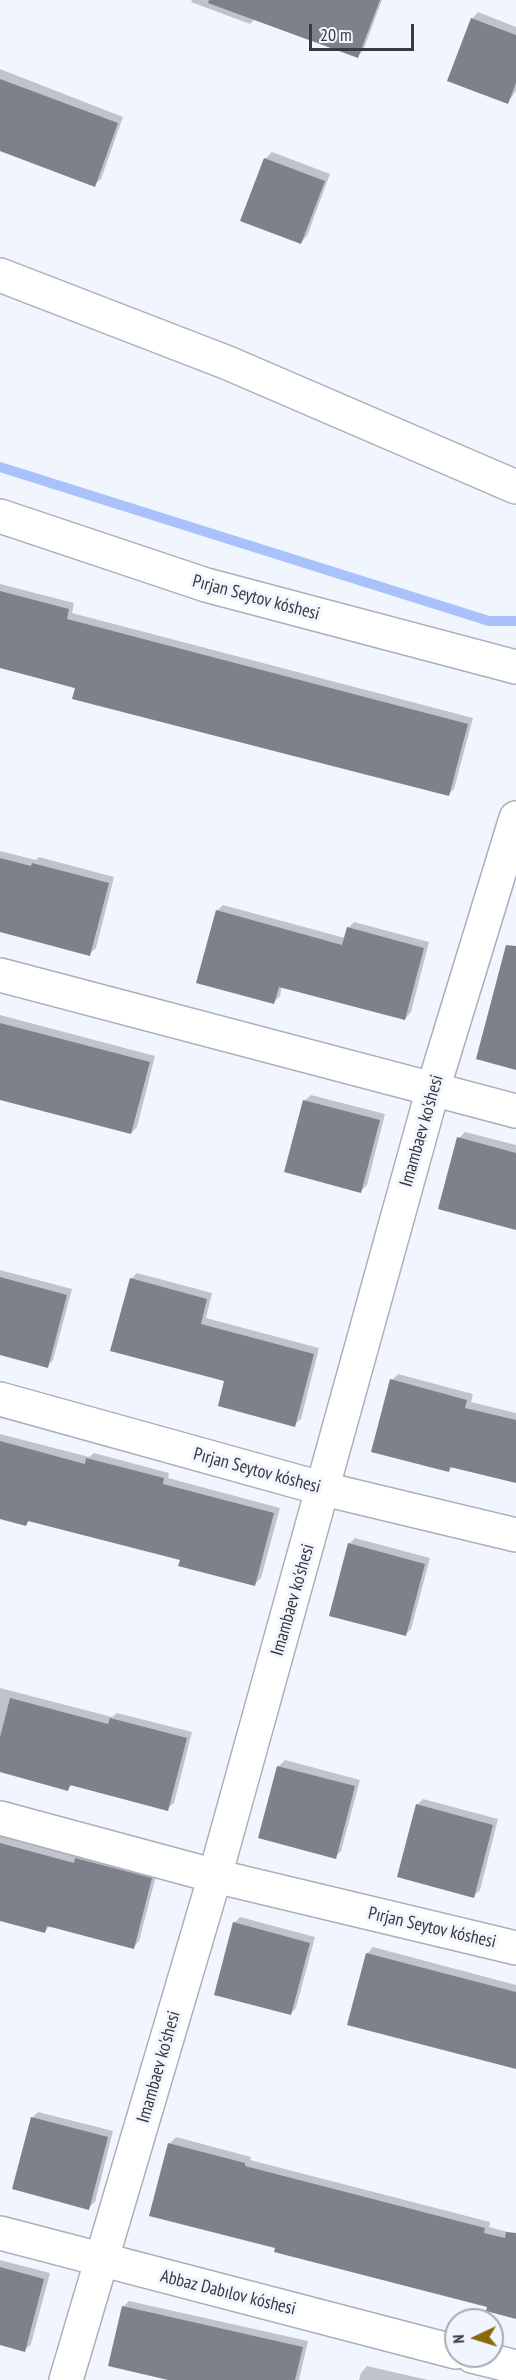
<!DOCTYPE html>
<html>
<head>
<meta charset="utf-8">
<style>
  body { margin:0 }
  #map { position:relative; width:516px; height:2380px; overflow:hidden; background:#f1f5fd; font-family:"PT Sans Narrow",sans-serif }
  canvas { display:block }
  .north { position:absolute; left:444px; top:2308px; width:60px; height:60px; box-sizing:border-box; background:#f1f5fd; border:2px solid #a7aab1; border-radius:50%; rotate:266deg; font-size:16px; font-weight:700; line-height:24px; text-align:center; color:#373a3e }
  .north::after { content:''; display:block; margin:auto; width:21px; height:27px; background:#896805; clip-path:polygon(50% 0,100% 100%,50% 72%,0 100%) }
  .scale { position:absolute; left:309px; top:24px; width:105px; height:27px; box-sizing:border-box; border:3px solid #373a3e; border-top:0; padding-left:8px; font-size:18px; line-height:21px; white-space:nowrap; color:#373a3e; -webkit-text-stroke:4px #f1f5fd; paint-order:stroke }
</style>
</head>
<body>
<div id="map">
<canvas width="516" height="2380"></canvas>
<div class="north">N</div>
<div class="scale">20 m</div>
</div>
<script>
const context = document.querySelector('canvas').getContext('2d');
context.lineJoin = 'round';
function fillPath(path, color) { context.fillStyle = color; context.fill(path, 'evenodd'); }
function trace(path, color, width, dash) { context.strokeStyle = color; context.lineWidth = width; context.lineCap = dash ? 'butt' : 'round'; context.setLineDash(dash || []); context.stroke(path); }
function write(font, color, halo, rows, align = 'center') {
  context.font = font + ' "PT Sans Narrow",sans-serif'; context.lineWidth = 6; context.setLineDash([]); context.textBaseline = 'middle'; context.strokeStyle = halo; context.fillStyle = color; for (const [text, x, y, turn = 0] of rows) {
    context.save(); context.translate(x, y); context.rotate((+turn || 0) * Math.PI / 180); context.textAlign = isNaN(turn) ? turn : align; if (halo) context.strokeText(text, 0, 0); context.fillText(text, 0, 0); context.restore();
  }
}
fillPath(new Path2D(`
  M192,0H382L363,51L357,57L255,19L250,24L191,2Z
  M478,12L516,27V91L508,102L472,19Z
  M0,69L123,117L101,179L94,185L0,148Z
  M272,152L330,174L307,236L301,242L242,220L266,158Z
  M0,584L74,603L72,613L473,718L454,789L448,795L0,667Z
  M0,851L36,860L39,857L114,877L96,948L89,954L0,930Z
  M223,905L345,938L348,928L354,922L429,942L411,1012L405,1019L282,986L280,996L274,1002L217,911Z
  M0,1015L155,1056L137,1127L131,1133L0,1099Z
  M311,1095L385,1114L367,1185L361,1191L304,1101Z
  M465,1132L516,1145V1229L459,1138Z
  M0,1270L72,1289L53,1360L47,1366L0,1353Z
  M137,1273L212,1293L206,1318L319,1348L301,1419L294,1425L131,1279Z
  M398,1374L473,1394L471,1402L516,1413V1481L453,1466L449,1471L392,1380Z
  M0,1434L89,1457L94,1453L169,1473L168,1478L280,1508L261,1578L255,1584L182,1559L30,1520L26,1524L0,1517Z
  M355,1538L430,1558L411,1629L405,1635L349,1544Z
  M0,1688L112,1717L117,1713L192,1732L174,1803L167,1809L73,1784L68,1789L0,1771Z
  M285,1760L360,1780L341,1851L335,1857L260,1837L279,1766Z
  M423,1799L498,1819L480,1890L474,1896L417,1805Z
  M0,1836L78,1857L82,1852L157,1872L139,1941L133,1948L50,1926L45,1931L0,1920Z
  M240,1917L315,1937L296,2008L290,2014L234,1923Z
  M373,1947L516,1985V2068L367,1954Z
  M38,2112L113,2131L95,2202L88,2208L32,2118Z
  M176,2137L251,2157L250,2160L490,2222L489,2227L516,2234V2317L489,2305L277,2247L170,2143Z
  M0,2260L50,2273L31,2344L25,2350L0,2343Z
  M129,2301L308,2341L299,2380H177L123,2307Z
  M367,2366L428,2380H359L361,2373Z`), '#0003');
trace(new Path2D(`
  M0,467L489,621H516`), '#a9c2fc', 10);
fillPath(new Path2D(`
  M209,0H380L358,58L208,3Z
  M471,18L516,35V83L508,104L447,81Z
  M0,79L118,123L95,187L0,151Z
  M264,158L325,181L301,244L240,221Z
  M0,591L69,609L67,619L468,724L449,796L72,699L75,688L0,668Z
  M0,858L31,866L32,863L109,883L90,956L0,932Z
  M216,910L342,945L347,927L424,948L405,1020L279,987L274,1004L196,983Z
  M506,945L516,946V1070L476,1059Z
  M0,1023L150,1062L131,1134L0,1100Z
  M303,1100L380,1120L361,1193L284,1172Z
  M457,1137L516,1153V1230L438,1209Z
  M0,1277L67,1295L48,1368L0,1355Z
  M130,1278L207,1299L201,1324L314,1354L295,1427L218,1406L224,1381L110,1351Z
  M390,1379L467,1400L465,1408L516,1420V1483L450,1467L449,1472L371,1452Z
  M0,1441L85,1464L86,1458L164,1478L163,1484L274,1513L255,1586L178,1566L180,1560L28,1521L26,1526L0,1519Z
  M348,1543L425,1564L406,1636L329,1616Z
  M10,1698L108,1724L110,1718L187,1738L168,1811L70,1785L68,1791L0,1772V1737Z
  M277,1766L355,1786L336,1859L258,1838Z
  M416,1804L493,1825L474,1898L397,1877Z
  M0,1843L74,1863L75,1858L152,1878L134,1949L47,1926L45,1933L0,1921Z
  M233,1922L310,1943L291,2015L214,1995Z
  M366,1953L516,1992V2069L347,2025Z
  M31,2117L108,2137L89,2210L12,2189Z
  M168,2143L245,2163V2166L485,2228L484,2233L505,2238L506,2232L516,2233V2319L486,2311L487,2307L274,2252L275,2248L149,2216Z
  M0,2267L44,2279L25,2352L0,2345Z
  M122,2306L303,2347L295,2380H168L108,2366Z`), '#7c818c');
const minor = new Path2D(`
  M0,275L228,363L516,487
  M0,516L206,585L516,667
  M0,975L516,1111
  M0,1399L324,1489L516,1535
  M0,1818L215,1876L516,1948
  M0,2233L456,2352
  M472,2356L516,2367
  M66,2380L215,1876L433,1089L516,818`);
trace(minor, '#aaafbb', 36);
trace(minor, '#fff', 33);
write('18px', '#373a3e', '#f1f5fd', [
  ["Pırjan Seytov kóshesi",256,598,15],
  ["Imambaev ko'shesi",422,1131,-74],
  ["Pırjan Seytov kóshesi",257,1471,15],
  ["Imambaev ko'shesi",293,1600,-74],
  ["Pırjan Seytov kóshesi",432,1928,13],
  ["Imambaev ko'shesi",159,2067,-74],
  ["Abbaz Dabılov kóshesi",228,2293,14]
]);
</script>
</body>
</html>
